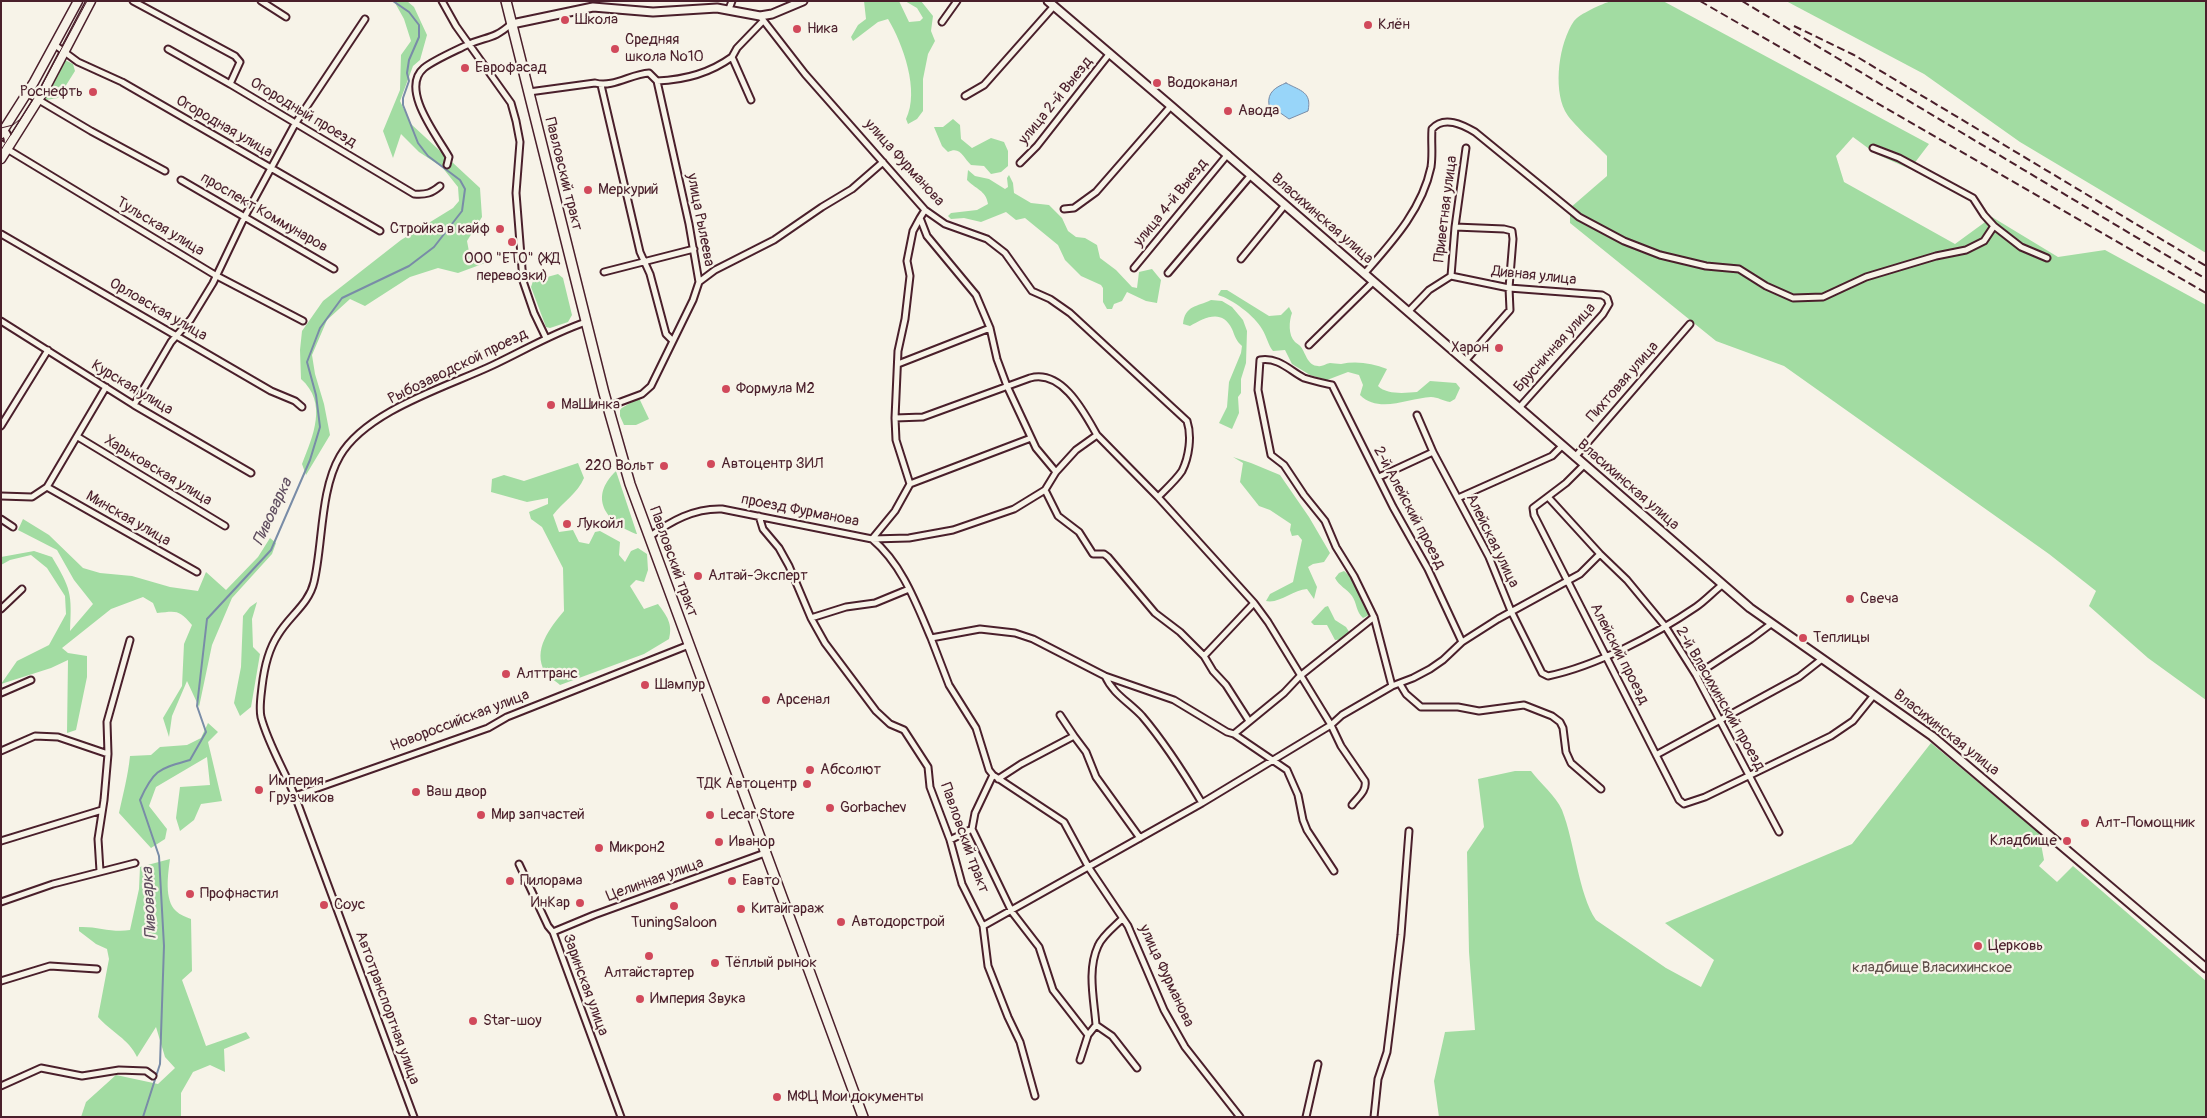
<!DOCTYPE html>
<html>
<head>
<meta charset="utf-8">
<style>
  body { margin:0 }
  #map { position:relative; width:2207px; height:1118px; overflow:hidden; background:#f7f3e8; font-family:Pangolin,sans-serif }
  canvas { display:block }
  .frame { position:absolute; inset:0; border:2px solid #4a1f2b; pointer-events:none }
</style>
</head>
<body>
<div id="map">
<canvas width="2207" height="1118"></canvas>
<div class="frame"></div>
</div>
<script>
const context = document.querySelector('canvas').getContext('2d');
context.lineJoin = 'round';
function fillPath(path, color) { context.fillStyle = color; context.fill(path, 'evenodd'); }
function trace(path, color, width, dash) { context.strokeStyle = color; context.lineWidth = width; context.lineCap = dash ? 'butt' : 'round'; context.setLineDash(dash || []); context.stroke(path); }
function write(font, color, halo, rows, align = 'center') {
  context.font = font + ' Pangolin,sans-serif'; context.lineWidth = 4.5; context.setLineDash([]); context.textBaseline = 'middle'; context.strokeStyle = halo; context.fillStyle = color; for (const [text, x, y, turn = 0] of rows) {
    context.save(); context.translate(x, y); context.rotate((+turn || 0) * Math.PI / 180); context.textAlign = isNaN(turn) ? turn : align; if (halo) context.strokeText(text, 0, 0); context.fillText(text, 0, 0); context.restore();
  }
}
fillPath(new Path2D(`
  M394,1H407L414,7L427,35L420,60L413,66L400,101L411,124L480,188L482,217L467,241L470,257L485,263L458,273L438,268L410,277L365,306L350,299L327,320L312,355L315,374L324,404L330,435L306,475L302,464C313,436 328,403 301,379L300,350L302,331L323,301L401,240L453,208L459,201L458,187L442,167L419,152L401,134L393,158L383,131L400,90L401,55L411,41L404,19Z
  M864,1H899L909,22L920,21L923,18L917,8L905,1H921L933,16L931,31L935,41L928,54L923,79V111L917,119L908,124L906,119C920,91 903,44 888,19L878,22L853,41L851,37L858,25L866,19Z
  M1611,1H1663L1929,144L1910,169L1876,154L1853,137L1836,156L1844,182L1955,244L1992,217L2058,257L2105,250L2206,305V700L2148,658L2089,606L2096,591L2049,554L1784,366L1716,341L1570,223V208L1607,176V156C1597,145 1571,123 1565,111C1553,87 1559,43 1574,21C1579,14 1602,4 1611,1Z
  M1786,1H2206V253L2020,142L1924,74Z
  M65,60L73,64L75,71L58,98L46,100L44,96Z
  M953,119L960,125L961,139L972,148L991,138L1004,142L1008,151V166L1001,172L991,174L984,166L971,165C963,158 961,146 948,152L942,146L934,127H943Z
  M968,170L975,176L989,179L1005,189L1008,187L1007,178L1009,175L1013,183L1014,193L1031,203L1049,205L1062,218L1068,231L1076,237L1085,238L1097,245L1100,258L1116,270L1132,287L1137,288L1139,272L1152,269L1161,280L1157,303L1146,301L1127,292L1122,301L1114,304L1112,309H1107L1103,302V288L1101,285L1081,276L1065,260L1058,245L1025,218L1016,220L1006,212L981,222L964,218L951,219L948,216L951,213L977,210L988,204C986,190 975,189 967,180Z
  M558,274L563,278L572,315L568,322L550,328L546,327L531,287L533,281Z
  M1221,290H1227L1269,316L1281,315L1289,307L1292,313C1289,321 1288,335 1295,342C1297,344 1300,345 1301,347C1306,354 1308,366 1318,366C1322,367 1325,364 1330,363C1333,363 1337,364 1341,364C1356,361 1372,363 1387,369L1378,386C1387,395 1405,393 1417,392L1430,381L1456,383L1460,388L1455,399L1450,402C1443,401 1438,397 1431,397C1409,398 1379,414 1360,395L1363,385L1359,375L1348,372L1327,380L1310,375L1292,364L1285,350L1273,351C1268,345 1267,337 1262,329C1255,316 1232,299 1218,295Z
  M1211,300L1222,301L1232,307L1243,320L1247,331L1246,363L1241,379V393L1238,397L1239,413L1232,429L1219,423L1227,407L1229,382L1241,353L1242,346C1236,341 1235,336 1232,329C1222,308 1204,318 1190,326L1183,324C1185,305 1197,307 1211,300Z
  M639,398L649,419L636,425H624L620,416V409Z
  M1233,457L1251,463L1280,475L1309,517L1330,553L1324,562L1313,564L1308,567L1317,587L1314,599L1307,589C1293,590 1279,604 1266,601L1270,594L1293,582L1302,540L1298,535L1292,536L1290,530L1291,524L1270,510L1259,506L1240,482L1243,463Z
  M578,463L584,478C578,493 563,502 553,515L559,532L573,530L579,542L589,544L595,532L600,531L620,542L619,555L625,562L631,551L638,548L647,554L648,570L644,582L636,580L630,586L644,609L658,604C667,616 673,624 669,639L644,654L560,685C556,681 548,677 545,672C532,650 550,628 564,611L563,568L542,527L531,519L529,512L548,504V498L527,502L491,492L492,479L504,475L524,481Z
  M616,471L637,534H636C606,522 588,498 616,471Z
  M23,519L49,535L83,568L100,573L132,576L170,587L198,591L206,572L226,590L258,557L270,538L276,543L272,554L232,598L212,645L199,707L187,681L172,716L169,737L163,718L182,686L184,644L192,625C179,609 176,611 157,613L153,603L143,597L111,609L62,648L68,653L87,656V677L76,730L67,733L68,660L51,668L1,684L17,661L49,645L66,614L65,596L47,568L31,555L10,560L1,565V557L34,551L52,557C71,589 72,593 70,631L93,604L74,580L57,550L18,530Z
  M1344,571C1355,579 1369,602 1369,615L1363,618C1356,612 1357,603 1352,596C1347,589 1339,586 1335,578L1339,573Z
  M257,602L252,619L253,647L260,654L251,707L240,716L234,703L241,667L243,616L250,607Z
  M1328,606L1335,620L1346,627L1353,638L1335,640L1327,625H1314L1311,622L1325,607Z
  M208,723L218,732L208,742L222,801L201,804L194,820L180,831L176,818L180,787L210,785L207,757L156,787L149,806L167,829L165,839L151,848L119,813C123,794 128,776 130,756L151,755L160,747L187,745L201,738Z
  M1931,743L2039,833L2044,860L2039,866L2057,882L2073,866L2206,981V1117H1439L1434,1081L1445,1032L1475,1030L1469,952L1467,852L1484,827L1478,779L1515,771H1531C1540,783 1556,796 1562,810C1575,843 1578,893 1596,920L1666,968L1701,987L1714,960L1665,923L1852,844Z
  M170,859C168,874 164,900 176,911C180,915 186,917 191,919L192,971L182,980L206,1046L246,1032L250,1038L224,1049L225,1072L210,1065L193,1072L181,1093V1117H81L86,1102L116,1075L158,1084L175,1068L165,1057L156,1027L137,1057C129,1039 111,1032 98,1017L109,959L107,949L96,944L79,931V927C97,926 112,933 130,930L139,889L140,867Z`), '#a2dca2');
const water = new Path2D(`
  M1286,83C1301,91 1312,92 1308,111L1289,119L1269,105C1267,92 1276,87 1286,83Z`);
fillPath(water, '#98d5f9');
trace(water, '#798ca7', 1);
trace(new Path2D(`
  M143,1117L160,1064L164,946L159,856L140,800C154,769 159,769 190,760L206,732L197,706L207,619L271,550L310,460L320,427L316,395L307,362L320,328L342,298L409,266L434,247L462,211L465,189L460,180L428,156L418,143L403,105V98L409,81L407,73L409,60L419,37V25L409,12L393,1`), '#798ca7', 2);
const minor = new Path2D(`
  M133,1L235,56L240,62L230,84L414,194C426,195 432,193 440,186
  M261,1L286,17
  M442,1L456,26L511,103L516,121L520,142L516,193L523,281L534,313L546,338
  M729,9L732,1
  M760,16L805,74L925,210L945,224L987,239L1005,253L1032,291L1050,299L1070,313L1187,421C1192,436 1189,457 1182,471C1176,480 1166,489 1158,497
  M942,22L957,1
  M55,45L78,62L122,82L380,231
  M168,49L230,84
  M601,85L640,252L650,274L666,334L672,340
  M529,92L595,83C613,88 631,74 649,73L657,81
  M27,93L91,131L165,171
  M965,96L984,85L1054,6
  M751,100L732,57L737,48L763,21
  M1873,148L1899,158L1973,198L1984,215L1994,226L2021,247L2047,258
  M7,149L215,275L303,321
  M1020,163L1037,146L1110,53
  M447,165L449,157C438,137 399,89 424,68C434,60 455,51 467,45C487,36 493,40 511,24
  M181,180L334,269
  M1064,209L1074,208L1096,192L1171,106
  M925,210L920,218L927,236L976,295L990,328L997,359L1007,386L1036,448L1056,472
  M920,218L913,231L907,261L910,276L905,319L898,351L895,418L896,440L910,484L895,511L872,539L909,538L953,530L1014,509L1045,490L1056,472L1076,450L1097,435L1158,497L1254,603L1268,622L1331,725L1202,803L983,926
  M1455,227L1504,229L1512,231L1513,239L1509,288L1510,310L1465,361
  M1,234L271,391L295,401L302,407
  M1241,259L1285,205
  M1134,268L1228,154
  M604,272L694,249
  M1168,273L1251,175
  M1364,274C1392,242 1422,210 1431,167C1433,154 1431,142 1432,129C1444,115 1463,125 1475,132L1579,217L1624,241L1660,255L1706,266L1739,269L1766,286L1793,298L1823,297L1866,277L1936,256L1966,250L1984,241L1994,226
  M1451,276L1509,288L1602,295L1607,298L1609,304L1603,314L1519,408
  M699,282L715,270L774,240L822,207L852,189L883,162
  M1408,312L1429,290L1451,276L1455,227L1466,148
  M1,321L134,405L251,473
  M1309,345L1373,282
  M898,364L990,328
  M134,405L171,342L191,319L213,283L244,218L295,124L365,19
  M607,407L642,394L651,386L693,300L699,282L689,224L657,81C684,80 710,73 732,57
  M1417,415L1433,452L1489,557L1511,611L1542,673L1548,676C1596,666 1655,635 1696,607C1705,601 1713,592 1722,585
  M895,418L923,417L1030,378C1062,369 1084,412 1097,435
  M1,426L48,350
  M78,437L225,526
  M1575,457L1690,324
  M1584,465L1566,483L1533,508L1534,515L1679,800L1684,804L1705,797L1831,736L1853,721L1874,695
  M1379,477L1433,452
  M910,484L1031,438
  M47,487L197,572
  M1045,490L1058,516L1079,532L1093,554H1104L1108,557L1155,613L1180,632L1204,656L1213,671L1226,685L1249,721
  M1,496L32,497L47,487L106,387
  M1548,497L1600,554L1627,580L1665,626L1696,675L1779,832
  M1458,498L1552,456L1562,446
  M759,516L763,529L779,548L789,566L811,618L825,643L876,711L890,724L904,730L928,767L930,787L950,840L962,884L983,926L988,966L1008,1017L1020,1042L1035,1096
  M1,519L13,527
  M649,537C671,521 694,508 722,509L872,539C902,564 916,603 931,638L980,629L1015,633L1033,639L1105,676L1174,700L1227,732L1234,734L1287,770L1298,795L1303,820L1307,830L1334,871
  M1,609L22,589
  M811,618L846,607L875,603L909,589
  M931,638L949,685L976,728L989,770L993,775L1064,822L1089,868L1128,926L1164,1010L1185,1047L1240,1117
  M1204,656L1254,603
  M1696,675L1751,639L1771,624
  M1105,676C1113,694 1129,702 1142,716C1165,743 1184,773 1202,803
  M1400,684L1406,694L1421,707H1458L1479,711L1524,705L1552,716L1560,722L1563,728L1566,752L1571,763L1601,789
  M1392,686L1374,617L1354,576L1336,547L1325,521L1304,495L1284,465L1271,455L1258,390L1260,360C1279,357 1290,371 1304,378C1313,381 1323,383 1332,385L1393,507L1428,569L1462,642
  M1,693L31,680
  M1060,715L1074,736
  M1234,734L1284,693L1300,676L1374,617
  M1,751L35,736L58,737L108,754
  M1656,755L1799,677L1822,659
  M993,775L975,813L972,829L1012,912L1039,947L1053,990L1088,1035L1080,1060
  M998,779L1021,764L1074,736L1086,752L1096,777L1140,838
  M295,796L488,728L507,717L689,645
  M1352,805C1358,797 1367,791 1365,781L1341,746L1331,725L1342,715L1392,686L1413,678L1430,669L1443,660L1462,642L1498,619L1580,574L1600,554
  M950,840L972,829
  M1,841L102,810
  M519,864L548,926L553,932L621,1117
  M100,871L98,839L104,800L108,754L107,722L130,640
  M1,902L53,884L135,863
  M553,932L594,915L765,853
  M1,981L50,966L97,969
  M1096,1025L1112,1036L1137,1068
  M1088,1035L1096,1025C1094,999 1087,970 1098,946C1102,936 1114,927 1122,919
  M1,1086L41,1068L82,1076L119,1070L146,1071L153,1076
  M414,1117C376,1012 336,908 298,804C287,774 269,747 261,717C259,708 261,696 262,687C264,669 268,650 278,635C289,616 309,604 314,582C323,544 320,490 340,456C366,411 446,387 491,366C523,351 553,333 586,322
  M1306,1117L1318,1064
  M1374,1117L1378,1079L1387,1052L1391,1020L1401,935L1409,831`);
const tertiary = new Path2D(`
  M1048,1L1171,106L1750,608L1932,736L2206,968
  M512,24L593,7L653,12L717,8L760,16L772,14L803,1
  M1,128C8,134 10,140 7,149L1,145`);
const secondary = new Path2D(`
  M1,134L34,82L78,1
  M1,159L45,89L91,1`);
const primary = new Path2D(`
  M506,1L604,393L630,484L863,1117`);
trace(minor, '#4a1f2b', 9);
trace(tertiary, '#4a1f2b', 11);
trace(secondary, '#4a1f2b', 11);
trace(primary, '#4a1f2b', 12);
trace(minor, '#f7f3e8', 5);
trace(tertiary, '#f7f3e8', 7);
trace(secondary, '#f7f3e8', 8);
trace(primary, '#f7f3e8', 9);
trace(new Path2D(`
  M1,128L13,125L19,120
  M1,150L41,87L87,1`), '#4a1f2b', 1);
trace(new Path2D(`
  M1700,1L2206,293
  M1742,1L2206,279
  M1794,26L1854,55L2206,266`), '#4a1f2b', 2, [8, 4]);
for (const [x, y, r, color] of [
  [565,20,5,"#d1495b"],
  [1368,25,5,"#d1495b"],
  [797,29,5,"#d1495b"],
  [615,49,5,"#d1495b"],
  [465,68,5,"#d1495b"],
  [1157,83,5,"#d1495b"],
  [93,92,5,"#d1495b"],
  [1228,111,5,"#d1495b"],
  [588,190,5,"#d1495b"],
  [500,229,5,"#d1495b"],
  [512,242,5,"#d1495b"],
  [1499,348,5,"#d1495b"],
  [726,389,5,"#d1495b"],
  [551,405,5,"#d1495b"],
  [711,464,5,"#d1495b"],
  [664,466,5,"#d1495b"],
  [567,524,5,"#d1495b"],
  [698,576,5,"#d1495b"],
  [1850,599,5,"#d1495b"],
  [1803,638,5,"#d1495b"],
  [506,674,5,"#d1495b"],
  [645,685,5,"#d1495b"],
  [766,700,5,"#d1495b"],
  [810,770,5,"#d1495b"],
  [807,784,5,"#d1495b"],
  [259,790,5,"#d1495b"],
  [416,792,5,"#d1495b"],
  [830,808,5,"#d1495b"],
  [481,815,5,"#d1495b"],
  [710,815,5,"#d1495b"],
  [2085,823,5,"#d1495b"],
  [2067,841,5,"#d1495b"],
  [719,842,5,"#d1495b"],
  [599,848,5,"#d1495b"],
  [510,881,5,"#d1495b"],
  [732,881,5,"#d1495b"],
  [190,894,5,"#d1495b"],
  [580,903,5,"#d1495b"],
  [324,905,5,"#d1495b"],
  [674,906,5,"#d1495b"],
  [741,909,5,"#d1495b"],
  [841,922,5,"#d1495b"],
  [1978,946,5,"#d1495b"],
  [649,956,5,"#d1495b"],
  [715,963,5,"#d1495b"],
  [640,999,5,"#d1495b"],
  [473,1021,5,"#d1495b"],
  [777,1097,5,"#d1495b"]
]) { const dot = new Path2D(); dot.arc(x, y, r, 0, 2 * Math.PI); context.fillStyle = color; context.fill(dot); trace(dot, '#f7f3e8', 2); }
write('15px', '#4a1f2b', '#f7f3e8', [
  ["Школа",575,20],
  ["Клён",1378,25],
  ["Ника",807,29],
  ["Средняя",625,40],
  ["школа №10",625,57],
  ["Еврофасад",475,68],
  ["Водоканал",1167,83],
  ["Роснефть",83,92,"right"],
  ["Авода",1238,111],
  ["Меркурий",598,190],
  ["Стройка в кайф",490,229,"right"],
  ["ООО \"ЕТО\" (ЖД",512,259,"center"],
  ["перевозки)",512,276,"center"],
  ["Харон",1489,348,"right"],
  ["Формула М2",736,389],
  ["МаШинка",561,405],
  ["Автоцентр ЗИЛ",721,464],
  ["220 Вольт",654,466,"right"],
  ["Лукойл",577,524],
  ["Алтай-Эксперт",708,576],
  ["Свеча",1860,599],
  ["Теплицы",1813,638],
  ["Алттранс",516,674],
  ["Шампур",655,685],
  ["Арсенал",776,700],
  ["Абсолют",820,770],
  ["Империя",269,781],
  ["Грузчиков",269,798],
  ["ТДК Автоцентр",797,784,"right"],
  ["Ваш двор",426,792],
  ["Gorbachev",840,808],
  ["Мир запчастей",491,815],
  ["Lecar Store",720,815],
  ["Алт-Помощник",2095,823],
  ["Кладбище",2057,841,"right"],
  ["Иванор",729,842],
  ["Микрон2",609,848],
  ["Пилорама",520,881],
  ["Еавто",742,881],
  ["Профнастил",200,894],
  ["ИнКар",570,903,"right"],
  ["Соус",334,905],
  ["Китайгараж",751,909],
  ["Автодорстрой",851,922],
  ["TuningSaloon",674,923,"center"],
  ["Церковь",1988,946],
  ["Тёплый рынок",725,963],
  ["Алтайcтартер",649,973,"center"],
  ["Империя Звука",650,999],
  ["Star-шоу",483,1021],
  ["МФЦ Мои документы",787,1097]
], 'left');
write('15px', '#4a1f2b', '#f7f3e8', [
  ["улица 2-й Выезд",1056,101,-51],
  ["Огородный проезд",303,113,31],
  ["Огородная улица",224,127,30],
  ["улица Фурманова",904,163,48],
  ["Павловский тракт",563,174,76],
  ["улица 4-й Выезд",1171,203,-51],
  ["Приветная улица",1446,209,-83],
  ["проспект Коммунаров",264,213,30],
  ["Власихинская улица",1322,219,41],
  ["улица Рылеева",700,220,79],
  ["Тульская улица",160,227,31],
  ["Дивная улица",1534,276,6],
  ["Орловская улица",158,310,30],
  ["Брусничная улица",1555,348,-48],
  ["Рыбозаводской проезд",458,367,-26],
  ["Пихтовая улица",1623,382,-49],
  ["Курская улица",132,388,31],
  ["Харьковская улица",158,471,31],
  ["Власихинская улица",1628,485,41],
  ["2-й Алейский проезд",1409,508,62],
  ["проезд Фурманова",800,511,11],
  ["Минская улица",128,519,30],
  ["Алейская улица",1492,541,64],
  ["Павловский тракт",673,562,70],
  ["Алейский проезд",1619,654,63],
  ["2-й Власихинский проезд",1720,699,60],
  ["Новороссийская улица",460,721,-21],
  ["Власихинская улица",1946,733,38],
  ["Павловский тракт",964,838,70],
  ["Целинная улица",655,880,-20],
  ["улица Фурманова",1166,976,65],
  ["Заринская улица",585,985,70],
  ["Автотранспортная улица",387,1008,70]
]);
write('15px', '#604e49', '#f7f3e8', [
  ["кладбище Власихинское",1932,968]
]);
write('italic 16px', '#5e4c5e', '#f7f3e8', [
  ["Пивоварка",273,512,-65],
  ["Пивоварка",150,903,-93]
]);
</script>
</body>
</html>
